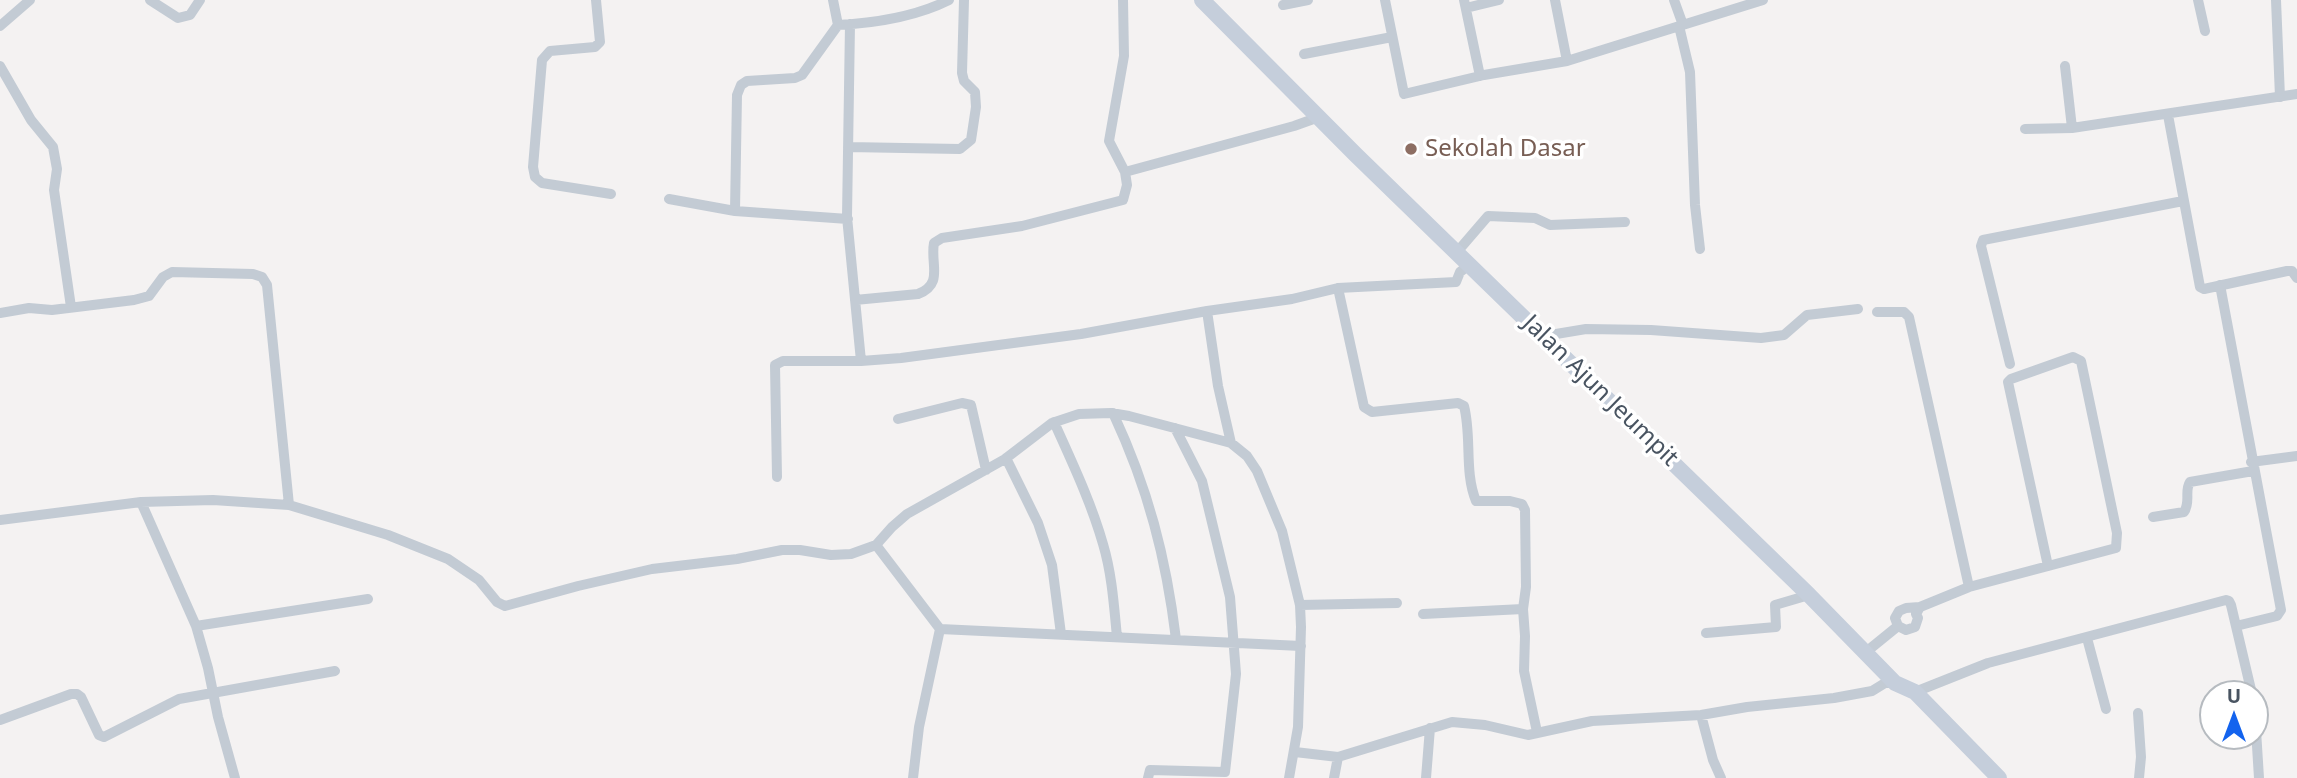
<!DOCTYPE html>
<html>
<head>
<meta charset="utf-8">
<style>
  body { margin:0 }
  #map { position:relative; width:2297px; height:778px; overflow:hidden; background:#f4f2f2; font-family:"Noto Sans",sans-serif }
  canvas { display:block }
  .north { position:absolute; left:2199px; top:680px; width:70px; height:70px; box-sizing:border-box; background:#fff; border:2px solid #b6bbc0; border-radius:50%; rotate:0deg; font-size:19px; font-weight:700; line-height:28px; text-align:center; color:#495461 }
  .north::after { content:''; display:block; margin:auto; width:24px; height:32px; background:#1363ee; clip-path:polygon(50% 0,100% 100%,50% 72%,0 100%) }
</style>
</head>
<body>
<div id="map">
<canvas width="2297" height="778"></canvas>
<div class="north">U</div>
</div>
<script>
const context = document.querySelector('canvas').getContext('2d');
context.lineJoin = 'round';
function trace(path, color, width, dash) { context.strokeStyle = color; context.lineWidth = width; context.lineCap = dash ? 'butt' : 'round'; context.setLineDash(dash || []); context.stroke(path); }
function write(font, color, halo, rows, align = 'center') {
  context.font = font + ' "Noto Sans",sans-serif'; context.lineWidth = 7; context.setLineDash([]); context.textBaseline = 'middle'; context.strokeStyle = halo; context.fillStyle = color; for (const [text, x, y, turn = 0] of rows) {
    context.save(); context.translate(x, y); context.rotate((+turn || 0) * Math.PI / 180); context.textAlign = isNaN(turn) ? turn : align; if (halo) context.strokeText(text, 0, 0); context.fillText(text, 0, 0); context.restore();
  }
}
trace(new Path2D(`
  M150,0L178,18L190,15L200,0
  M596,0L600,42L595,47L550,51L542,60L533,167L535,177L542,183L611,194
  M833,0L838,25C875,23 915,17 949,0
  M1123,0L1124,56L1109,141L1125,172
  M1385,0L1404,94L1484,75L1567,61L1763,0
  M1464,0L1480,76
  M1555,0L1567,61
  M1674,0L1683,25
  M2198,0L2205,31
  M2276,0L2280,97
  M1283,5L1308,0
  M1466,8L1499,0
  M850,24L847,217L861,361
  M0,26L30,0
  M1679,26L1690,72L1695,205L1700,249
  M1304,54L1392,37
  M0,66L31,120L53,147L57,169L54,190L71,307
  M2065,66L2072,128
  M2168,115L2200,287L2204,289L2287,271H2292L2297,278
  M2025,129L2072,128L2297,94
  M848,147L960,149L971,140L976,107L975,92L964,81L962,73L964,0
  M669,199L735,211L848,219
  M735,211L737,95L741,85L747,81L795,78L802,75L838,25
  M1457,252L1488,216L1535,218L1550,225L1625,222
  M2220,285L2281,610L2277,616L2236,626
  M1338,288L1364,407L1372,412L1458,403L1464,406C1472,437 1464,472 1476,501H1510L1522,504L1525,510L1526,587L1523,609L1525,636L1524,671L1537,732
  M855,300L918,294C944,284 930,264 934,243L942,238L1022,226L1123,200L1127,185L1125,172L1294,126L1319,117
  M1207,311L1218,386L1231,443
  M1877,312H1904L1909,317L1969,587
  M0,313L29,308L52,310L134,300L149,296L163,277L172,272L253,274L262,277L267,285L289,505
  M1544,336L1586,329L1651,330L1761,338L1784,335L1807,315L1858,309
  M2010,364L1981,246L1983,240L2183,201
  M1113,413C1148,488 1166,557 1176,639
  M898,419L962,403L971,405L986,470
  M1054,422C1072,462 1091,502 1103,544C1112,574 1114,606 1117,637
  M1006,458L1038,523L1052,565L1061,634
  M2251,462L2297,456
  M777,477L775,365L783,361H861L901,358L1081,334L1207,311L1292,299L1338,288L1456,282L1460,272L1469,265
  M141,502L196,626L208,668L218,717L235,778
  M2153,517L2184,512C2191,502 2184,491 2190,482L2253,471
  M0,520L141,502L213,500L289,505L388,535L448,559L479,580L497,602L505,606L578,586L652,569L737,559L782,550H800L831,555L851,554L876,545L892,527L907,514L1005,459L1052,423L1079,414L1111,413L1129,416L1231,443L1247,456L1257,471L1282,531L1300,605L1301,627L1298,727L1289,778
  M876,545L940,629L1301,646
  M1300,605L1397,603
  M1920,607L1969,587L2116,548L2117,533L2081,361L2073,357L2011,379L2008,382L2048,566
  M1920,607L1916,614L1918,618L1915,627L1906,630L1898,626L1895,618L1899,611L1906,608Z
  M1423,614L1523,609
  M196,626L368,599
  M1706,633L1776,627L1775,605L1809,595
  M2087,638L2106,709
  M1866,652L1898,626
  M1915,692L1988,663L2226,600L2229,601L2231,605L2252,694
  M2138,713L2141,757L2139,778
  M2255,714L2259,778
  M1701,715L1713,760L1721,778
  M0,720L71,694H77L81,697L99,735L104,737L179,699L335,671
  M1295,752L1338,757L1452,722L1485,725L1528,735L1592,721L1701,715L1747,707L1834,698L1872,691L1885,683H1895
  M913,778L919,727L940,629
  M1148,778L1150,770L1225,772L1236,674L1230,597L1202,481L1175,428
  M1334,778L1338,757
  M1426,778L1430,728`), '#c3cbd4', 10);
trace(new Path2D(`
  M1202,0L1356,155L1809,595L1895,683L1915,692L1999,778`), '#c5cedb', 16);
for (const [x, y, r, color] of [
  [1411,149,7,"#8d6e63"]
]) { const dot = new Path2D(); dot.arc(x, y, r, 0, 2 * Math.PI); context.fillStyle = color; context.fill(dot); trace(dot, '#fff', 2.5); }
write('24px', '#785e54', '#fff', [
  ["Sekolah Dasar",1425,149]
], 'left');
write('24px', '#495461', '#fff', [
  ["Jalan Ajun Jeumpit",1600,391,44]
]);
</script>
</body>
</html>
